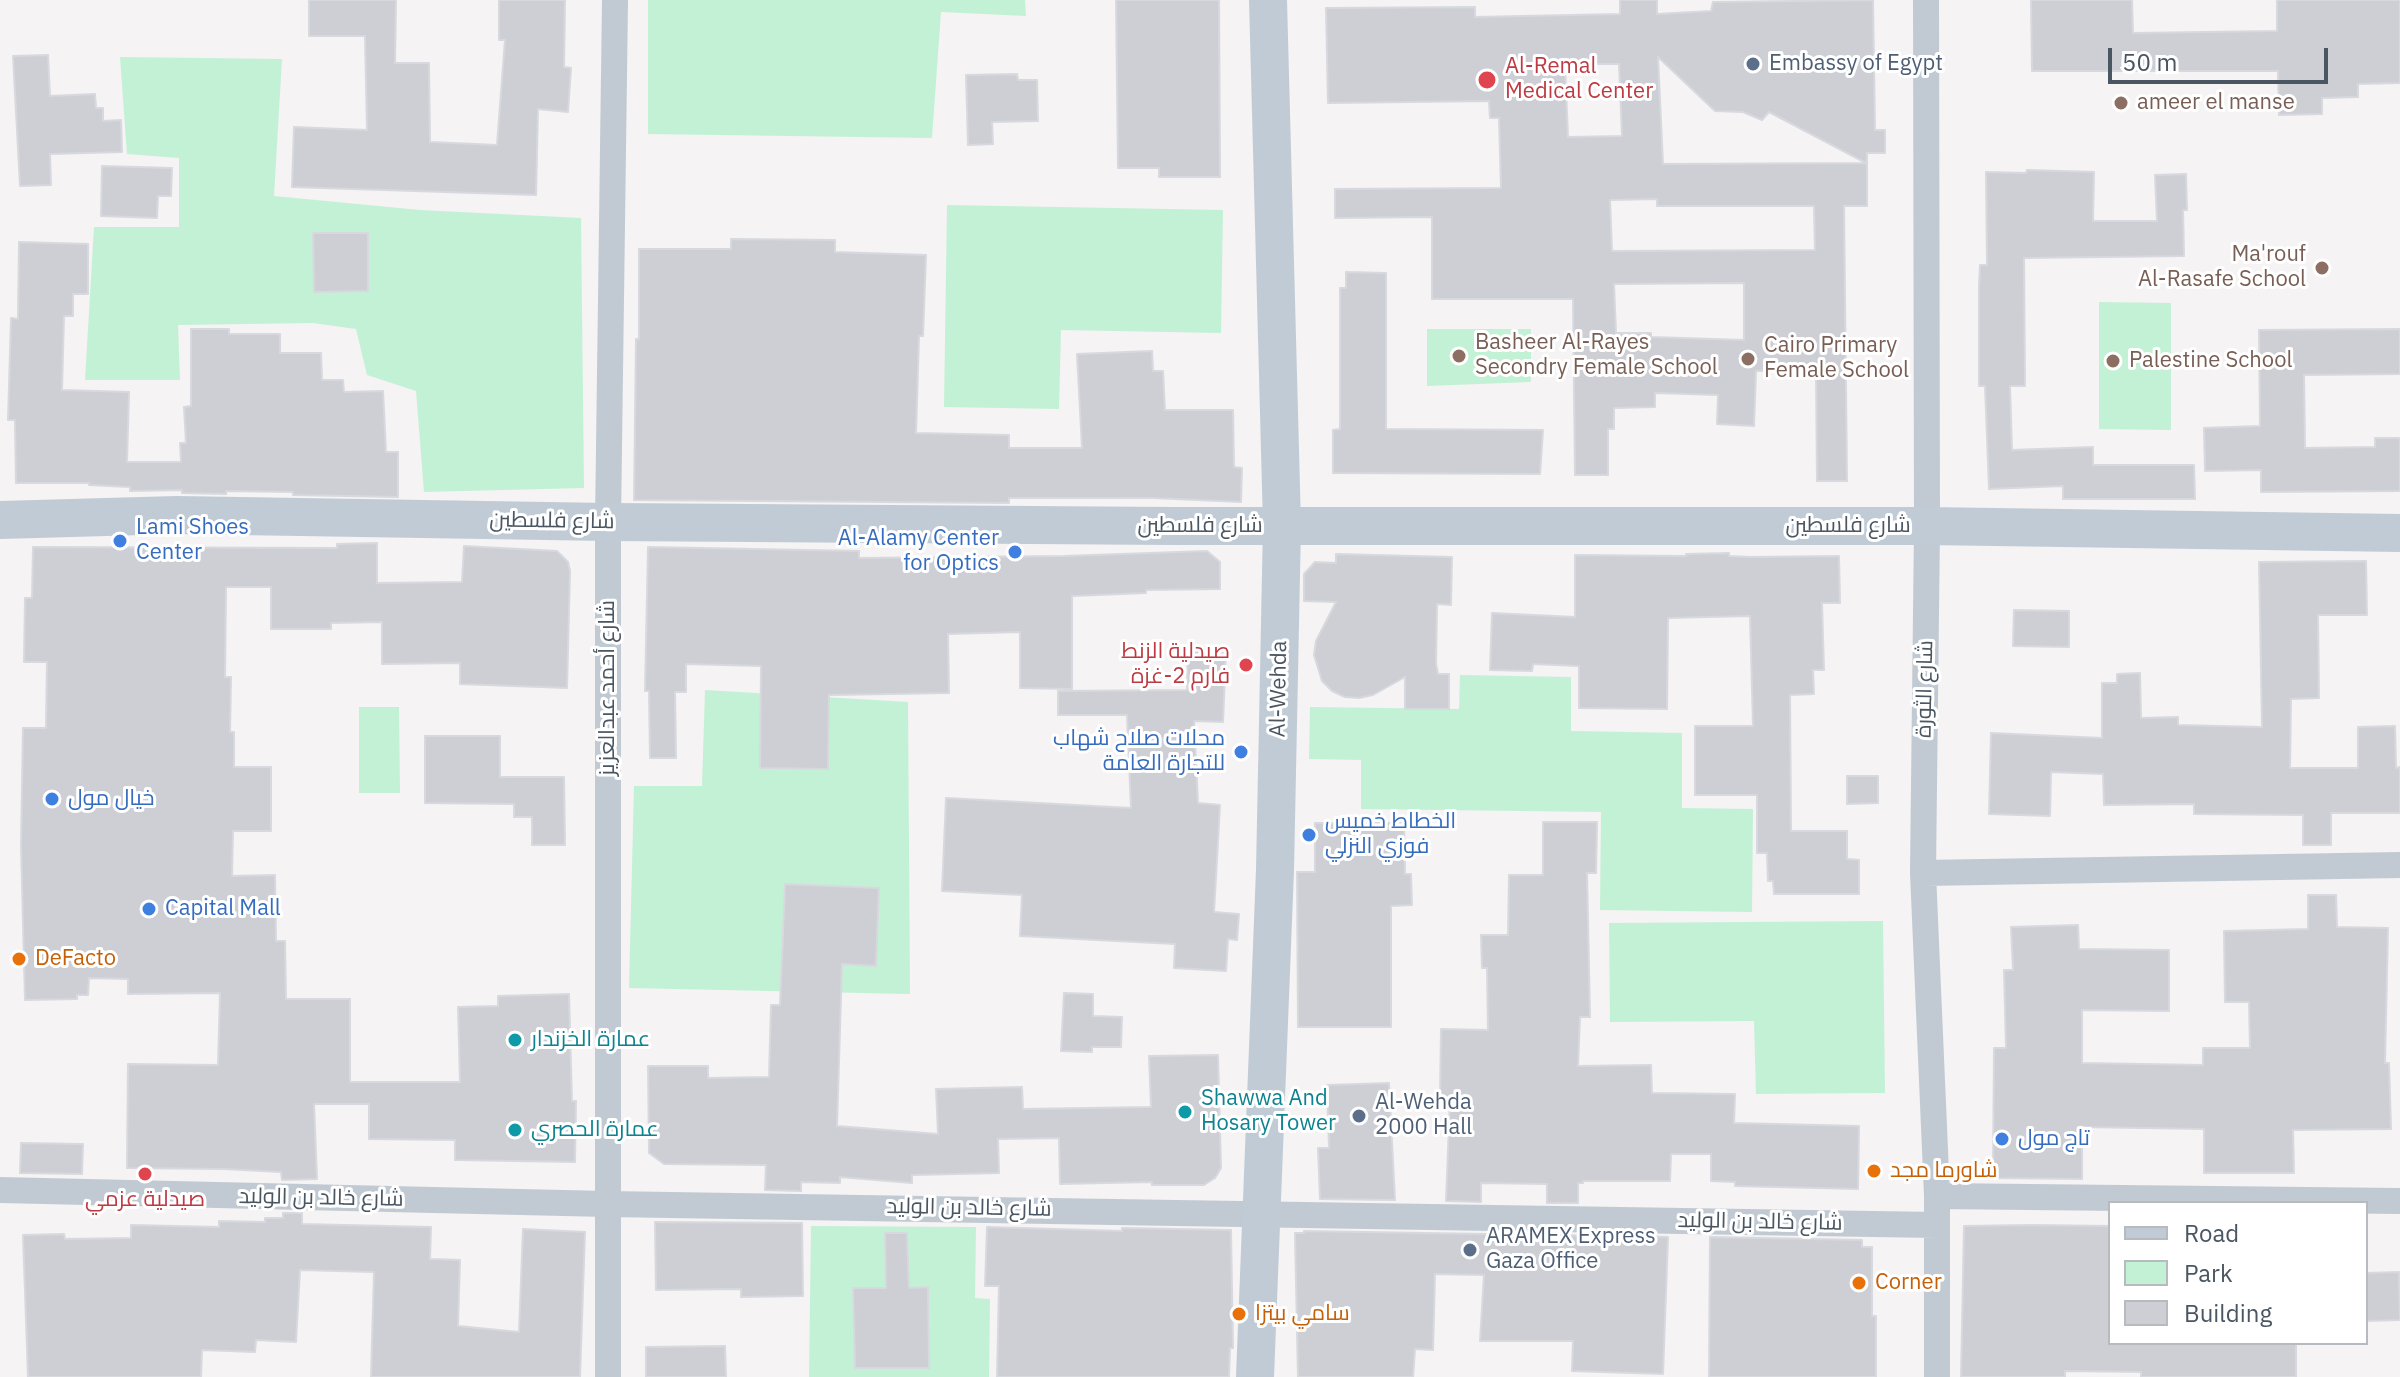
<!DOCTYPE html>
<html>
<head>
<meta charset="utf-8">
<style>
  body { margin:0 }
  #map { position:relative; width:2400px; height:1377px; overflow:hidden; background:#f5f3f3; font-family:"IBM Plex Sans",sans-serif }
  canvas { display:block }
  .legend { position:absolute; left:2108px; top:1201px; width:260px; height:144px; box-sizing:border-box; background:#fff; border:2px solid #b7bbc0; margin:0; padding:10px 14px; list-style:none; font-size:24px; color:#4a5661 }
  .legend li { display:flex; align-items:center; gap:16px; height:40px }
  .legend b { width:40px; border:2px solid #b7bbc0 }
  .scale { position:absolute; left:2108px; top:48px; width:220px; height:36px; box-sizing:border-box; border:4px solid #4a5661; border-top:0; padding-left:10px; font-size:24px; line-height:28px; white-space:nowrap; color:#4a5661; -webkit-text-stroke:6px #fff; paint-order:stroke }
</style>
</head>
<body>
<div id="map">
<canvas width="2400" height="1377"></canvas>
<ul class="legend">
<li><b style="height:10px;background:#c1cbd6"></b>Road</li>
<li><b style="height:22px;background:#c3f1d5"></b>Park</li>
<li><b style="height:22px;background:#cdcfd5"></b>Building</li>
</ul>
<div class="scale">50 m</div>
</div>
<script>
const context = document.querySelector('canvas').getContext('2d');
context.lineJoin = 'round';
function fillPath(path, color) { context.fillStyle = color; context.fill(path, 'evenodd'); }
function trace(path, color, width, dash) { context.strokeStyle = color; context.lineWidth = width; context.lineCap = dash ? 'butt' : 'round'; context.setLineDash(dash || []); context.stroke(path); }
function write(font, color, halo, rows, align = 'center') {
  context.font = font + ' "IBM Plex Sans",Cairo,sans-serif'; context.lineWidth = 6; context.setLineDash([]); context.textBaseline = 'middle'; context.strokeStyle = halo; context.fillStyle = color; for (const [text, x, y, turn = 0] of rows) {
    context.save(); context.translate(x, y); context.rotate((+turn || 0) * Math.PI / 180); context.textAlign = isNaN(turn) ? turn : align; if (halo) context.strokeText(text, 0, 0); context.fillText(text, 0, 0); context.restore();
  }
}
fillPath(new Path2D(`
  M648,0H1025L1026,16L941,12L932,138L648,134Z
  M120,57L282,59L274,196L420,210L581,218L584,488L424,492L416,391L367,375L356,329L313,323L178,325L180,380H85L94,227H179V158L127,154Z
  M947,205L1223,210L1221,333L1061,330L1059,409L944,407Z
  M2099,302L2171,303V430L2099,429Z
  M1427,329H1531V382L1427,386Z
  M1460,675L1571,677V731L1682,733V808L1753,809L1752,912L1600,910L1601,812L1361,809V760L1309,759L1310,707L1459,709Z
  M705,690L908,702L910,994L629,988L634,786H702Z
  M359,707H399L400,793H359Z
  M1883,921L1885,1093L1756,1094L1754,1021L1610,1022L1609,923Z
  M811,1226L976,1227L975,1298L990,1299L989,1377H809Z`), '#c3f1d5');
const building = new Path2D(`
  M309,0H396L395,63H429L430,142L497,145L505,40H499V0H565L564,67L571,68L568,112L538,109L536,195L292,187L294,127L367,130L365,36H309Z
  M1116,0H1219L1220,177H1159V168H1118Z
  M1620,0H1657V14L1711,11L1713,2L1873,0L1875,130H1885V153H1867V206H1844L1847,481H1817L1816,371H1756L1754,426L1717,424L1718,395L1655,393V407L1614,408V429H1608V475H1575L1573,299H1432V217L1335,218V189L1501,188L1499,118H1490L1489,101L1328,103L1326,8L1475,7V17L1620,14ZM1658,57L1715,111L1743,112L1762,120L1769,112L1866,163L1663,164ZM1565,64H1619L1622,136L1568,137ZM1657,199V206H1814L1815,250L1612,251L1610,200ZM1744,283V340L1651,337V333H1616L1614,284Z
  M2031,0H2132L2133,33L2277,31V0H2400V83L2358,84V97L2322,98V114L2279,115L2278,71H2032Z
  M48,55L50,96L95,94L96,108H103V121L121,120L122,152L50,154L51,185L20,186L13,56Z
  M1017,74L1018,80H1037L1038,121L992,122L993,144L968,145L966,75Z
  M102,166L172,168L171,196H158L157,218L101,216Z
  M2027,170L2094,172L2093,221H2157L2155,175L2186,174L2187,210H2183L2184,256L2024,258L2025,386H2010L2012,450L2093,447V465H2194L2195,499H2063V486L1989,489L1985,386H1979V286L1980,265H1987L1986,172L2026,173Z
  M313,233H368V291L314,292Z
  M731,239L835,240V252L926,255L923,336H919L916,433L1009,435V448H1082L1077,354L1152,351L1153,371H1163L1165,410H1233L1234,467L1242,468L1241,502L1153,498H1009V503L634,500L636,339H639V249H731Z
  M19,242L88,244V294H73V316H64L62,390L129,392L127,462H181L180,443H186L184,407L191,406V329H229V334H280V353H321L322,380H343L344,392L383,391L386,452H398V497L293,495V492L226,491V494L182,493V490L130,491V487L89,485V483H16L15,420H8L11,318L18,319Z
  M1346,272L1386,273V429L1543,430L1540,474L1333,473V430L1340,429V288H1346Z
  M2400,329V374L2304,375L2305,448L2375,447V438H2400V491L2261,492V470L2205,471L2204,428L2260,426L2259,330Z
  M377,543V583L462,582L464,546L557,551L568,562L570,571L567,688L460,684V663L382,664V622L331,623V629H271V587H226L225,677H231L230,732H234V767H271V831H233L232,876L275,875L276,941H285L286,999H350V1082H460L458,1007L498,1006V996L569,994L572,1101H576L575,1162L455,1160V1140L369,1139V1104H314L317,1179L282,1180L281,1172L224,1169L127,1168L128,1064L218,1065L220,993L128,994V979L89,978L88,995H77V999L25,1000L21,846L23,728H46L47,662H24L25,598H32L33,547L337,548V544Z
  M648,547L859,551V558L1064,556L1207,551L1220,562V589L1146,590V593L1072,596V689L1020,688V632L948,634L949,693L829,695L828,769L760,768L761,666L686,664V692H675L676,758H650L649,691H645Z
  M1729,553V556L1750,557L1839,556L1840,603H1822L1824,670H1813L1814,694L1790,695L1791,831H1847V859L1859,860V894H1774L1773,881H1768L1767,853H1757V795H1695V726H1753L1750,616L1668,618L1667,709L1579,708V666L1533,664L1532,671L1490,670L1492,613L1575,617V555L1686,556V554Z
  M1336,554L1452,557L1451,605L1437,604L1436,664L1438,674H1449V709H1405V677L1373,695L1359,698L1345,697L1332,691L1322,681L1314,655L1316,641L1336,602L1304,601V574L1315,562L1336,563Z
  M2366,561L2367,615H2318L2319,698L2291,699L2290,768H2358V727L2395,726L2396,768L2400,767V813H2331V845H2303V815L2194,814V804L2104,805L2103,774L2051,772L2050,816L1989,814L1991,733L2102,738V683H2117V674L2140,673L2141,718L2178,717V725L2262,727L2259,562Z
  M2014,610L2069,611V647L2013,646Z
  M1188,648L1226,649L1223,722L1194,721L1198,803L1220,805L1214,912L1239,914L1237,940L1228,939L1226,971L1174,968L1175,944L1020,936L1022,895L942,891L946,798L1131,808L1127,715H1058V691L1187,690Z
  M425,736H500V777H564L565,845H532V817H514V804L425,803Z
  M1847,776H1878V803L1847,804Z
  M1543,822H1597L1596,873H1587L1590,1017H1580L1578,1066L1651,1065L1652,1093L1735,1094L1734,1123L1859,1126L1858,1189L1735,1186V1182L1711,1181V1154H1671L1670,1181H1583V1183H1578V1203H1547V1184L1481,1183V1202L1446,1201L1450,1100H1440L1441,1029L1488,1030L1487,968H1482L1481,935H1508L1509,875H1543Z
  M1315,823H1404L1405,874H1411L1412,905L1391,906V1027H1298L1297,872H1315Z
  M785,884L879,888L876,966L842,964L837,1126L938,1134L936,1089L1022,1087L1023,1109L1151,1107L1149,1056L1218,1055L1221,1168L1215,1178L1204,1185H1152V1182L1060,1184L1059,1138L998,1139L999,1173L912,1175V1183L840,1177V1183L801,1182V1191L765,1190L766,1165L664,1164L649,1153L648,1066H708V1078L769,1077L771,1005H780Z
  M2308,895H2336L2337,927L2388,928L2385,1063H2389L2391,1129L2293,1130L2294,1173H2204V1129L2082,1127V1179L1993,1178L1994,1048H2006L2004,970H2013L2011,927L2078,925L2079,949L2169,950V1011L2082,1010V1063L2203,1065V1048H2250L2249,1002H2225L2224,931L2308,929Z
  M1064,993L1093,994V1016L1122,1017L1121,1047H1092V1052L1061,1051Z
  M1389,1083L1395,1200L1320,1199L1318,1148H1329L1327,1085Z
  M21,1143L83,1144L82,1174L20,1173Z
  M283,1213H302V1224L431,1227L430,1259L460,1260L458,1326L519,1332L523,1229L585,1232L580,1377H371L374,1272L300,1270L296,1342L256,1340L255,1352L202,1350L201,1377H28L23,1235L64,1234L65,1239L131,1238V1225L219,1227V1221L265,1222V1218H283Z
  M655,1222L802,1223L803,1296L741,1297V1289L656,1290Z
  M2032,1225L2110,1226V1343H2296V1377H2141V1372L2065,1371V1377H1961L1964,1226Z
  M987,1227L1122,1231V1228L1231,1230L1233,1348H1230L1229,1377H997L999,1286H985Z
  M1304,1231L1668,1237L1663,1374L1572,1371L1573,1341H1480L1484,1275L1435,1274L1433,1350L1415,1349L1413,1377H1298L1295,1233H1304Z
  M885,1233H907L909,1288L928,1287L929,1368H855L853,1288H886Z
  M1710,1237L1862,1240V1247H1872V1316H1876V1377H1709Z
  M2399,1272L2400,1320L2366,1321V1273Z
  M725,1346L726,1377H646V1347Z`);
fillPath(building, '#cdcfd5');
trace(building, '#d7d9de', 2);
trace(new Path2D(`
  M1926,0L1927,526L1923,873L1937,1196V1377
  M1923,873L2400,865
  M0,1190L607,1204L1937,1225
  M1937,1196L2400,1201
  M608,1377V522L615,0`), '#c1cad2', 26);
trace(new Path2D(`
  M0,520L177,515L608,522L1172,526H1927L2400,533
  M1255,1377L1275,870L1282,525L1268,0`), '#c1cbd6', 38);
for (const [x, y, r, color] of [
  [1753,64,8,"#5c6f8a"],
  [1487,80,10,"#e0444e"],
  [2121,103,8,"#8d6e63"],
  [2322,268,8,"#8d6e63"],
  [1459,356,8,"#8d6e63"],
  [1748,359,8,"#8d6e63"],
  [2113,361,8,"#8d6e63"],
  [120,541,8,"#3f7fe0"],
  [1015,552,8,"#3f7fe0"],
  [1246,665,8,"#e0444e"],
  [1241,752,8,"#3f7fe0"],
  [52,799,8,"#3f7fe0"],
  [1309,835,8,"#3f7fe0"],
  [149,909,8,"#3f7fe0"],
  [19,959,8,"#e8710a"],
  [515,1040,8,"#0f9aa8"],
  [1185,1112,8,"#0f9aa8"],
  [1359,1116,8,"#5c6f8a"],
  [515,1130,8,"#0f9aa8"],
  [2002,1139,8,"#3f7fe0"],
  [1874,1171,8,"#e8710a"],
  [145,1174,8,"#e0444e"],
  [1470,1250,8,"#5c6f8a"],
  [1859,1283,8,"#e8710a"],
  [1239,1314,8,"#e8710a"]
]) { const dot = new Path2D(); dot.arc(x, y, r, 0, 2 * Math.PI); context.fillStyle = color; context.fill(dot); trace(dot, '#fff', 3); }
write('22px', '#4e5e75', '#fff', [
  ["Embassy of Egypt",1769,64],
  ["Al-Wehda",1375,1103],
  ["2000 Hall",1375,1128],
  ["ARAMEX Express",1486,1237],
  ["Gaza Office",1486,1262]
], 'left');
write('22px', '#be3a42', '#fff', [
  ["Al-Remal",1505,67],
  ["Medical Center",1505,92],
  ["صيدلية الزنط",1230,652,"right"],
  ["فارم 2-غزة",1230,677,"right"],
  ["صيدلية عزمي",145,1200,"center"]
], 'left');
write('22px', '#785e54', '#fff', [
  ["ameer el manse",2137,103],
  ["Ma'rouf",2306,255,"right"],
  ["Al-Rasafe School",2306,280,"right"],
  ["Basheer Al-Rayes",1475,343],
  ["Secondry Female School",1475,368],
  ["Cairo Primary",1764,346],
  ["Female School",1764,371],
  ["Palestine School",2129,361]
], 'left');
write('22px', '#4a5661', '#fff', [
  ["شارع فلسطين",552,521,1],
  ["شارع فلسطين",1200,526],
  ["شارع فلسطين",1848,526],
  ["شارع أحمد عبدالعزيز",608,688,-90],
  ["Al-Wehda",1279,689,-89],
  ["شارع الثورة",1925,689,-89],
  ["شارع خالد بن الوليد",321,1198,1],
  ["شارع خالد بن الوليد",969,1208,1],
  ["شارع خالد بن الوليد",1760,1222,1]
]);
write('22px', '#366cbe', '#fff', [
  ["Lami Shoes",136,528],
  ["Center",136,553],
  ["Al-Alamy Center",999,539,"right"],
  ["for Optics",999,564,"right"],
  ["محلات صلاح شهاب",1225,739,"right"],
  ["للتجارة العامة",1225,764,"right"],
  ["خيال مول",68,799],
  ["الخطاط خميس",1325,822],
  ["فوزي النزلي",1325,847],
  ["Capital Mall",165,909],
  ["تاج مول",2018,1139]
], 'left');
write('22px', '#c56008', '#fff', [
  ["DeFacto",35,959],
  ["شاورما مجد",1890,1171],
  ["Corner",1875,1283],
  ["سامي بيتزا",1255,1314]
], 'left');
write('22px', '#0d838f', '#fff', [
  ["عمارة الخزندار",531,1040],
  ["Shawwa And",1201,1099],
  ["Hosary Tower",1201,1124],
  ["عمارة الحصري",531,1130]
], 'left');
</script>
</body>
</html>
